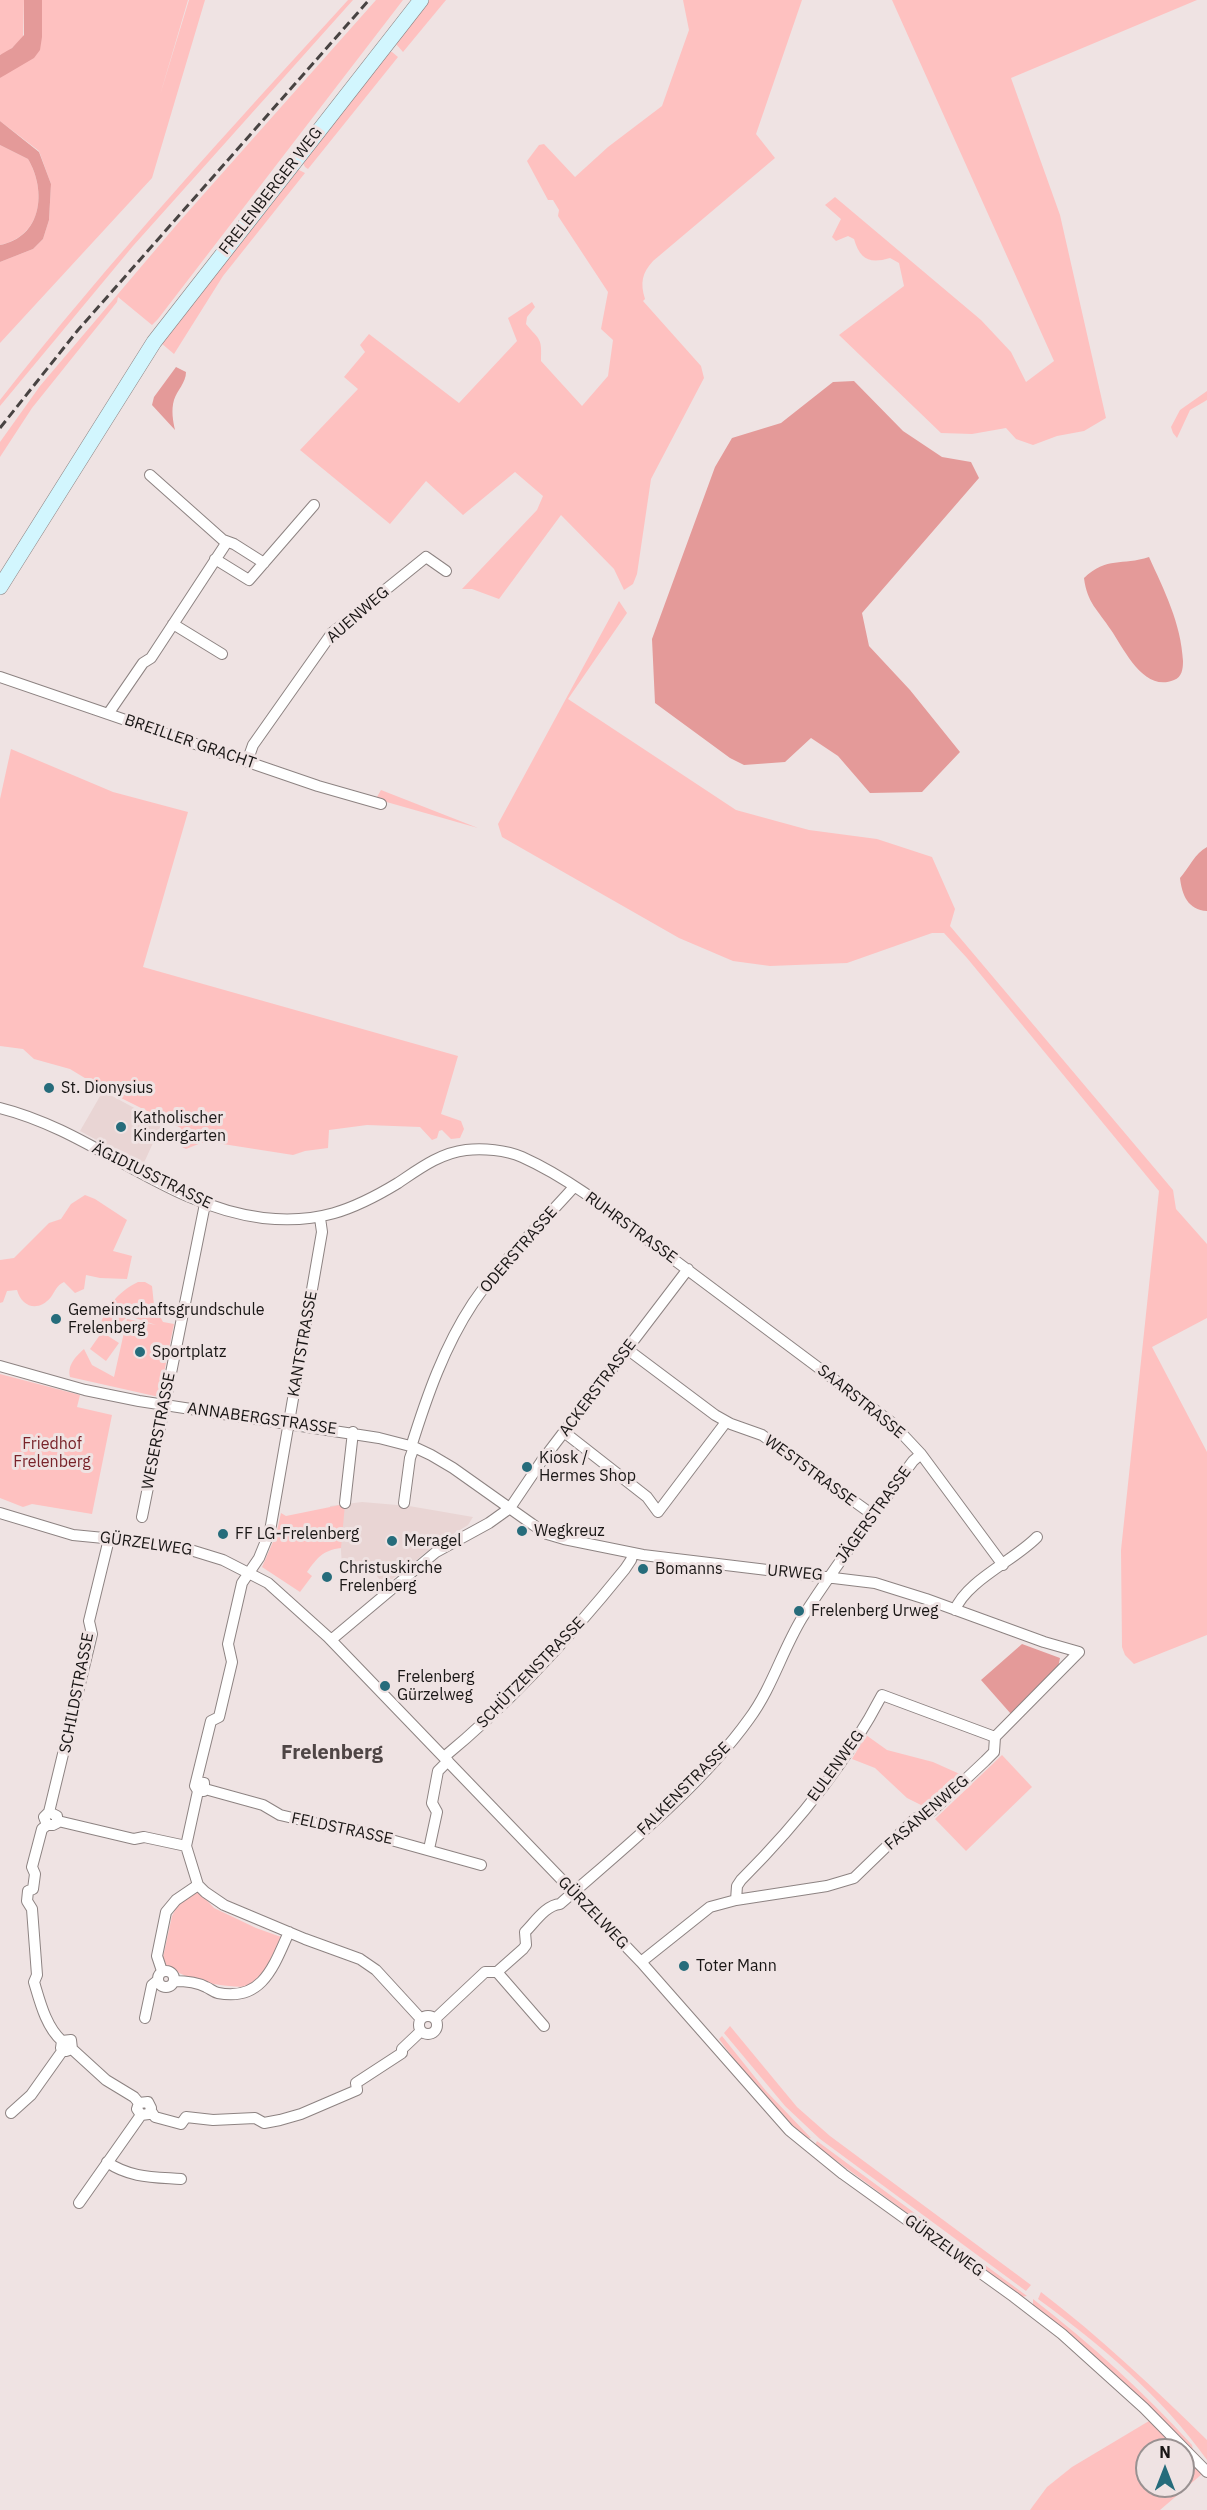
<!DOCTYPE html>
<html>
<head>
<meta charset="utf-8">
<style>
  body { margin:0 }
  #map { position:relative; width:1207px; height:2510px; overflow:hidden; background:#efe3e3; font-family:"IBM Plex Sans",sans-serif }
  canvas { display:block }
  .north { position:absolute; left:1135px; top:2438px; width:60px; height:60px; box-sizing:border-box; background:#efe3e3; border:2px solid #999191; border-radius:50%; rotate:0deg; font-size:16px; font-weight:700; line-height:24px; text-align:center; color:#191615 }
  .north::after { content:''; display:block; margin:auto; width:21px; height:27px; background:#266c7b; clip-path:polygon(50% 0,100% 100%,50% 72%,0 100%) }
</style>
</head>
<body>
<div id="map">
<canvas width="1207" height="2510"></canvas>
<div class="north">N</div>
</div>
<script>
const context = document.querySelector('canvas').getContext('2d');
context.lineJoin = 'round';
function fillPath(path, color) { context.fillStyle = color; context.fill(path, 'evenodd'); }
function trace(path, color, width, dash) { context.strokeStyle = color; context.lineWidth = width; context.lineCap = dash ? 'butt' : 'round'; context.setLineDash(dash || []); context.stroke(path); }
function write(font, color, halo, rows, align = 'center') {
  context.font = font + ' "IBM Plex Sans",sans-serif'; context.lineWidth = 6; context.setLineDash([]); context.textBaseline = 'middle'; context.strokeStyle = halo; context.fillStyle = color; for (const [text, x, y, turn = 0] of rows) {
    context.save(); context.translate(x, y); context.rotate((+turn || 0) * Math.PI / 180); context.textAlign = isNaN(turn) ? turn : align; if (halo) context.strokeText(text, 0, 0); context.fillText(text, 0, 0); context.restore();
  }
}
fillPath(new Path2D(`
  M103,1091L162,1123L143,1165L80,1131Z
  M362,1502L409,1506L473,1517L468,1525L435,1545L384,1586L377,1576V1567L342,1565L340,1537L329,1536L330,1506Z`), '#e9d5d4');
fillPath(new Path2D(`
  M0,0H24L23,38L6,53L0,55Z
  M42,0H188L160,95L189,0H205L152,178L0,343V262L33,249L43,239L49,220L51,184L39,151L0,121V78L8,72L41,26Z
  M348,0H353L133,246L0,406V400C109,261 229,130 348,0Z
  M376,0H403L158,319L152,325L118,297L117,302L32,408L0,457V442L40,386L179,222Z
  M428,0H446L403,52L396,44Z
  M683,0H802L756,134L775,158L653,261C642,273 640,283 645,299L643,301L701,366L704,378L651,479L637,574L633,584L624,590L614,569L561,515L499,599L472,589H462L537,510L543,496L515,472L463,515L426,481L390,524L300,450L358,389L344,377L365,352L360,345L369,334L459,403L517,341L508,318L532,302L535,307L527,317L526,324C540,341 542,337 541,361L582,406L608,376L613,340L601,329L608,292L558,216L559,210L553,200H548L527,161L539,145L544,144L575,177L608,147L662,106L689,30Z
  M892,0H1197L1011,78L1060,215L1106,418L1084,431L1057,436L1033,445L1016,439L1006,428L972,434L941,433L839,335L904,286L899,263L890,258C870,264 860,260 854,239L848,236L836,241L832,237L841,219L825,205L835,197L981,320L1011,352L1026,382L1054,361Z
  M388,52H392L398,57L308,169L305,167L303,163Z
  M0,145L28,159C47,192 42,236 0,245Z
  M297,169L305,173L223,276L174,354L161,343Z
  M1207,391V400L1190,410L1177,438L1173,433L1171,427L1180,410Z
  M619,601L627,613L568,699L736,810L809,830L877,839L932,857L955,909L950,926L1173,1190L1176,1209L1207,1244V1318L1152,1347L1207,1452V1635L1134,1664L1125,1655L1122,1647L1121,1550L1159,1191L967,958L944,933H932L847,963L770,966L733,961L679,938L502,837L498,824Z
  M11,749L113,792L188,812L143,967L458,1056L441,1114L461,1121L464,1129L460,1138L451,1139L442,1130L439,1131L437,1138L432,1140L420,1127L367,1125L329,1130L328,1148L305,1151L293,1155L210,1142L201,1143L186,1149L182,1147L179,1140L181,1128L103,1089L70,1069L34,1059L23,1049L0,1046V799Z
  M381,790L478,828L383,801L377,797Z
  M85,1195L95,1199L127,1220L113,1251L132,1256L127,1279L100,1278L86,1275L84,1289L75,1293L64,1282C56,1286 56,1290 51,1297C39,1312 22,1308 17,1290L7,1291L3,1302L0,1303V1260L14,1258L49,1223L61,1219L71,1204Z
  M138,1282H145L152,1286L154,1305L163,1322L174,1324L159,1397L70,1377C67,1365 76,1356 84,1349L92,1365L114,1377L127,1319L156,1325L129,1316C115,1325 117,1334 98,1330C106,1308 117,1292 138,1282Z
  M102,1332L119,1343L106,1361L90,1349Z
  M0,1374L80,1395L77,1407L112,1415L92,1514L32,1504L23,1507L0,1498Z
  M345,1504L341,1548C323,1550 317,1558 307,1572L312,1576L300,1592L262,1567L276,1535L281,1513L286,1516Z
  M866,1735L887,1750L933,1762L962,1775L927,1808L907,1798L875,1768L852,1759Z
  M1002,1755L1032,1787L966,1851L935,1819Z
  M197,1890L214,1908L256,1928L284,1938L268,1970L246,1987C216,1986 190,1982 164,1964L163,1957L172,1916L180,1901Z
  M730,2026L797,2107L830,2136L1031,2285L1026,2291L820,2139L785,2106L724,2033Z
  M722,2036L766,2091L811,2138L806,2139C775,2108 745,2075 719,2039Z
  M817,2141L1027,2296L1021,2297L815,2145Z
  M1041,2292C1100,2337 1154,2388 1207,2440V2460C1162,2397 1100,2344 1038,2299Z
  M1033,2299C1091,2344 1143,2391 1192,2445L1193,2450L1148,2405L1033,2306Z
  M1149,2421L1179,2450H1147V2486H1183V2454L1202,2474L1160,2510H1030L1047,2487L1072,2467Z`), '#fec1c0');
fillPath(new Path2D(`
  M24,0H42V37L40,50L34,58L0,78V55L12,48L24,35Z
  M0,121L39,152L51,184L49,220L43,239L33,249L0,262V245C42,237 47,191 28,159L0,145Z
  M176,367L186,372C186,383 177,390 174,400C171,410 173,421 175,430L152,405L154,397Z
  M854,381L903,431L942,457L971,462L979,478L862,613L869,646L910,690L960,752L922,792L870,793L838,756L811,738L785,762L744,765L730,758L655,703L652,639L715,467L732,438L781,423L833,382Z
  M1149,557C1164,590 1181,623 1183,661C1183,669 1182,677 1174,680C1144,693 1124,649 1111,630C1098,610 1087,603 1084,578C1107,556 1122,566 1149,557Z
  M1207,847V911C1188,910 1182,895 1180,878C1189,868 1195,853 1207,847Z
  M1022,1644L1060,1658L1058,1668L1011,1714L981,1680Z`), '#e49a99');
const street = new Path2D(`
  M150,475L223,540L234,544L264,563
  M215,559L249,580L314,505
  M173,624L222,654
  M0,677L318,786L381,804
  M108,714L143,663L151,658L227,542
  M247,762L253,745L332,633L426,557L446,571
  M0,1108C93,1131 166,1206 263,1218C317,1224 352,1211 398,1183C419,1169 440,1153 466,1150C483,1148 506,1150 522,1157C571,1179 615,1215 657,1247C735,1305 813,1364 891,1422L921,1454L1003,1565
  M627,1349L715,1415L731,1424L762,1435L873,1515
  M0,1366L85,1390L139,1401L379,1438L414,1447L431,1455L453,1468L532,1524L547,1534L564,1539L643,1555L875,1583L926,1599L1044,1642L1079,1652L995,1737L994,1752L985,1761L932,1811L916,1818L854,1878L827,1886L736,1900L710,1907L641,1962
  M564,1432L647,1497L658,1512L726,1422
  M411,1447C427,1396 444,1347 473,1303C502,1261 540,1225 573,1188
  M345,1503L353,1432
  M404,1503L410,1458L414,1447
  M0,1513L73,1535L145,1542L184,1548L223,1560L268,1583L328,1637L641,1962L789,2130L843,2174L1014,2297L1062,2334L1144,2408L1207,2472
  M142,1517L205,1204
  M955,1610C966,1581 1015,1560 1037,1537
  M331,1640L436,1552L489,1523L510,1508L541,1462L688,1269
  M444,1757C511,1702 570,1637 625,1569L631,1560L633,1553
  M197,1782L204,1783V1791H198L195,1786L211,1721L219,1717L232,1662L228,1644L242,1583L259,1558L270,1531L322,1232L320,1218
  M205,1789L263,1805L280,1815L336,1828L359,1831L481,1865
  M198,1791L186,1846L198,1885L205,1892L224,1905L305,1939L360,1959L376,1970L421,2019
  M49,1812L57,1816V1823L53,1825H47L44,1817L49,1812L92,1634L89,1621L109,1539
  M58,1821L134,1839L144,1837L186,1846
  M47,1825L42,1829L32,1867L35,1874L33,1889L28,1891L27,1901L32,1909L37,1975L34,1982C40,2002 46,2027 62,2041L61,2048L66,2051L72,2049L71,2040L62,2041
  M429,1849L437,1812L432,1803L438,1771L448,1761
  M736,1900L737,1886L741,1880C796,1825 846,1764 882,1695L995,1737
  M158 1979a8 8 0 1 1 16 0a8 8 0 1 1-16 0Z
  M162,1971L157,1956L166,1912L176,1900L198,1885
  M497,1972L544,2026
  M174,1981C184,1981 197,1982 206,1987C211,1989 213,1992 218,1993C263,2002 274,1965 289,1932
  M419 2025a9 9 0 1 1 18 0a9 9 0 1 1-18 0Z
  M145,2018L152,1985L158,1980
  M435,2019L485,1972H497L523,1949L526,1945L525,1932C535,1922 546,1905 560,1904C623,1849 701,1786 749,1719C772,1688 782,1651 802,1618C836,1564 875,1513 913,1461L921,1454
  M72,2049L106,2080L134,2097L139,2103L137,2109L141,2115L149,2114L151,2108L148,2102L139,2103
  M151,2111L155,2117L181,2124L186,2117L213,2120L255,2118L264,2123L280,2120L301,2114L357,2090L356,2083L402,2053V2049L420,2032
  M11,2113L31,2095L63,2050
  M107,2162C130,2178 154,2177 181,2179
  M79,2203L141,2115`);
const secondary = new Path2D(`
  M0,587L154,342L421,0`);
trace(street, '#8d8382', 12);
trace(secondary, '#8d8382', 16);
trace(street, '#fff', 10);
trace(secondary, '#d2f6fe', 15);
trace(new Path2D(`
  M0,428L78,330L369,0`), '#484342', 3, [9, 4.5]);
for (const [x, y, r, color] of [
  [49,1088,6,"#266c7b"],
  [121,1127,6,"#266c7b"],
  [56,1319,6,"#266c7b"],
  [140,1352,6,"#266c7b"],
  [527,1467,6,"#266c7b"],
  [522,1531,6,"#266c7b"],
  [223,1534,6,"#266c7b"],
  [392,1541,6,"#266c7b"],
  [643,1569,6,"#266c7b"],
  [327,1577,6,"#266c7b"],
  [799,1611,6,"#266c7b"],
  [385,1686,6,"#266c7b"],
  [684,1966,6,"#266c7b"]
]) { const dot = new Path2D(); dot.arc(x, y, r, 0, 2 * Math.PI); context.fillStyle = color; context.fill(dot); trace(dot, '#efe3e3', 2); }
write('16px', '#191615', '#efe3e3', [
  ["FRELENBERGER WEG",271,191,-52],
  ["AUENWEG",358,615,-41],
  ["BREILLER GRACHT",190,742,19],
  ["ÄGIDIUSSTRASSE",152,1176,26],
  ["RUHRSTRASSE",631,1228,36],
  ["ODERSTRASSE",519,1250,-49],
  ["KANTSTRASSE",303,1344,-80],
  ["ACKERSTRASSE",598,1388,-53],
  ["SAARSTRASSE",861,1402,39],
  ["ANNABERGSTRASSE",262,1419,8],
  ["WESERSTRASSE",159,1431,-79],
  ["WESTSTRASSE",810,1471,36],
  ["JÄGERSTRASSE",874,1515,-54],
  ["GÜRZELWEG",146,1544,8],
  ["URWEG",795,1573,5],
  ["SCHÜTZENSTRASSE",531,1673,-46],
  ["SCHILDSTRASSE",77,1693,-79],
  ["EULENWEG",836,1766,-54],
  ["FALKENSTRASSE",684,1789,-45],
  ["FASANENWEG",927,1813,-41],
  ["FELDSTRASSE",342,1829,12],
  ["GÜRZELWEG",593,1913,46],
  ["GÜRZELWEG",944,2246,36]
]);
write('16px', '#191615', '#efe3e3', [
  ["St. Dionysius",61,1088],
  ["Katholischer",133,1118],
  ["Kindergarten",133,1136],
  ["Gemeinschaftsgrundschule",68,1310],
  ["Frelenberg",68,1328],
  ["Sportplatz",152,1352],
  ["Kiosk /",539,1458],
  ["Hermes Shop",539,1476],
  ["Wegkreuz",534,1531],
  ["FF LG-Frelenberg",235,1534],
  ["Meragel",404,1541],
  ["Christuskirche",339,1568],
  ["Frelenberg",339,1586],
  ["Bomanns",655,1569],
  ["Frelenberg Urweg",811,1611],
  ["Frelenberg",397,1677],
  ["Gürzelweg",397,1695],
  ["Toter Mann",696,1966]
], 'left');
write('16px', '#79232a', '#efe3e3', [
  ["Friedhof",52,1444],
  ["Frelenberg",52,1462]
]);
write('bold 20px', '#4e4545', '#efe3e3', [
  ["Frelenberg",332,1753]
]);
</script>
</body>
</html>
